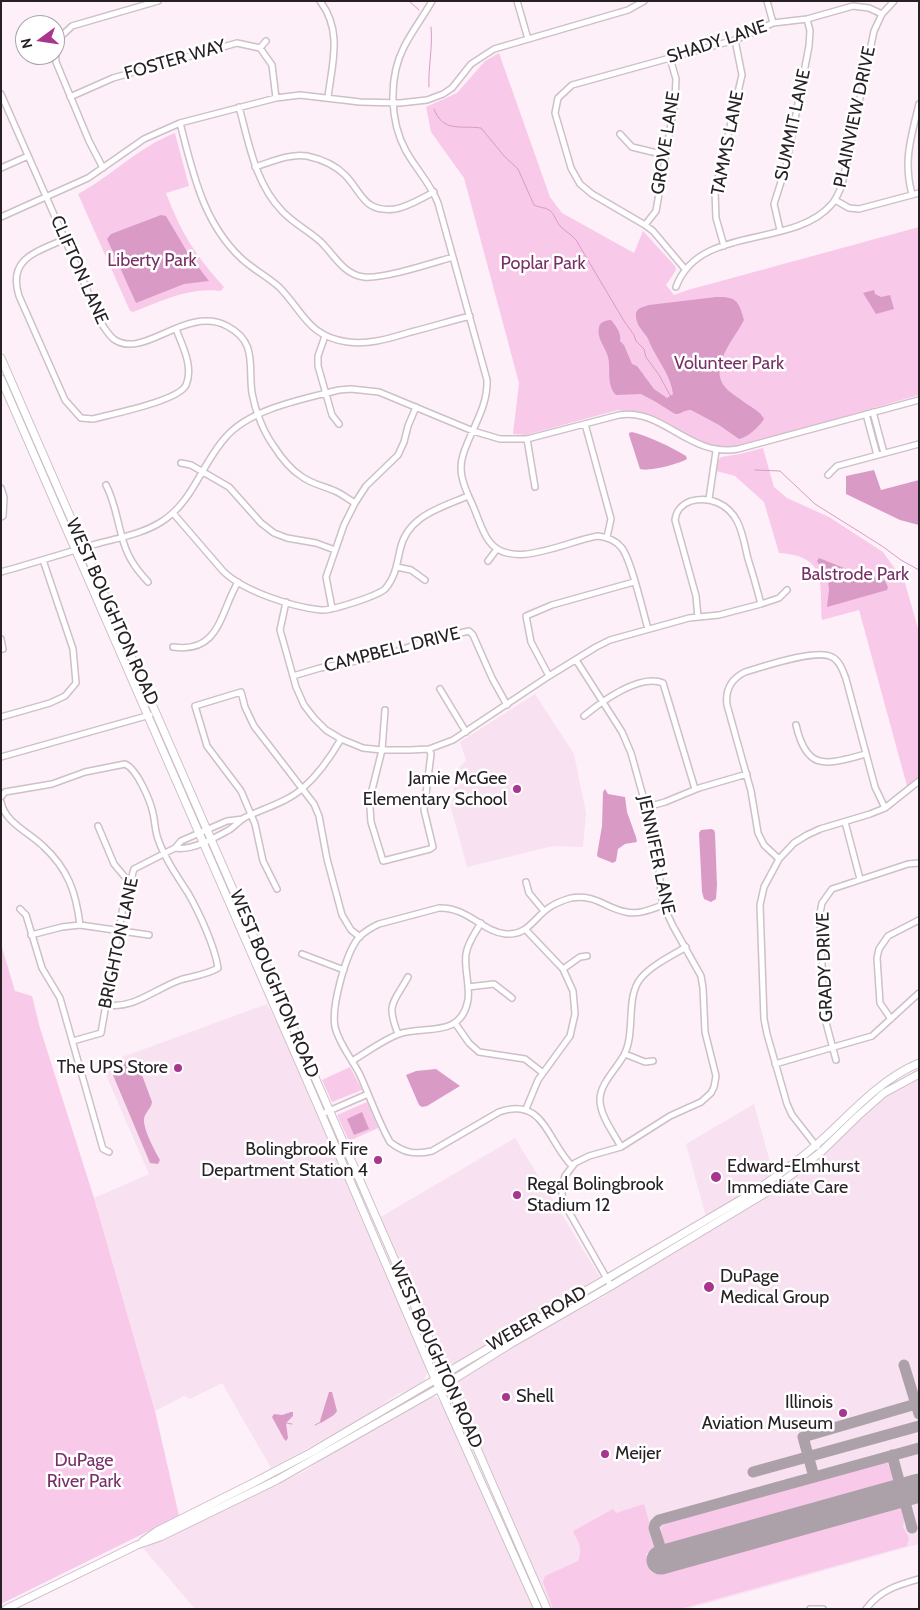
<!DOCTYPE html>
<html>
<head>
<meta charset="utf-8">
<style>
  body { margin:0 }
  #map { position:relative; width:920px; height:1610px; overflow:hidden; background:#fdf0f8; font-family:Cabin,sans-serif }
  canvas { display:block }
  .frame { position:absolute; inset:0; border:2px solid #272125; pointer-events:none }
  .north { position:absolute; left:15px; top:15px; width:50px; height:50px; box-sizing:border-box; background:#fff; border:1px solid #a9a6a8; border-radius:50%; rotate:256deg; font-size:14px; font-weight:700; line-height:20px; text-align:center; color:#272125 }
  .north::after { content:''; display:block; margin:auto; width:18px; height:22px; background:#a8358e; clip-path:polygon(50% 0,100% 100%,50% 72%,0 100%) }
</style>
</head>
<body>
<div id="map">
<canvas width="920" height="1610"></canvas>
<div class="frame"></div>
<div class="north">N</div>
</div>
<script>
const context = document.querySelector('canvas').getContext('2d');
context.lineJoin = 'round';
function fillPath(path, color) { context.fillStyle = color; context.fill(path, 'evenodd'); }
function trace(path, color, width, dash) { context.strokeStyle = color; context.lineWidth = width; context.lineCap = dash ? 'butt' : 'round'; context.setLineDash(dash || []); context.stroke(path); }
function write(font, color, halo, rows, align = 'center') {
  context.font = font + ' Cabin,sans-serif'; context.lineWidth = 5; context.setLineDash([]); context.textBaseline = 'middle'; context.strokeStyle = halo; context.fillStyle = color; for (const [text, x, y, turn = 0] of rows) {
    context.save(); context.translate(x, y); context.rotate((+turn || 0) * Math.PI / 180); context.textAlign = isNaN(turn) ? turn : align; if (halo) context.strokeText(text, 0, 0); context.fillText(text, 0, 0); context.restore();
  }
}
fillPath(new Path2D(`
  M535,694L574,754L586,813L583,847L553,846L467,867L451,808L457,770L466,760L460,742Z
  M267,1004L292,1051L312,1104L324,1126L363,1222L375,1244L428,1370L424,1380L413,1388L398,1394L360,1420L271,1468L222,1383L190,1399L184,1396L155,1411L94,1198L149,1174L106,1075V1063Z
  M919,1079V1544L687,1609H550L458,1397L455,1389L456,1384L460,1378L546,1327L603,1297L624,1282L762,1199L789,1180L805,1170L882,1098L894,1090Z
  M754,1104L773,1173L752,1191L706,1217L686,1144Z
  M515,1138L600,1277L455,1363H448L443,1360L435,1345L379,1218Z
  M431,1397H436L440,1401L445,1409L534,1609H195L143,1548L307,1470L327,1455Z`), '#f8e1f0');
fillPath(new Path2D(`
  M499,53L550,197L562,213L634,253L643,231L675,266L676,270L666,285L674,295L688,290L919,227V395L725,451L707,448L661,421L647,414L635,412L618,410L526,435L513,434L519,383L464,178L431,132L426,107L457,93L485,61Z
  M175,133L189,186L166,193C181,233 196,256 224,287L221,291C189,287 162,301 133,312L130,311L78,194C112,176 138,147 175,133Z
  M763,448L774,487L787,498L829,517L883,552L905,583L919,632V776L907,786L859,610L822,620C820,582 827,556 779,553L764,502L735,476L716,471L717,462L721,457L740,454Z
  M1,944L15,991L32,996L40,1028L94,1198L155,1411L179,1516L1,1604Z
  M350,1067L362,1090L332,1102L322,1080Z
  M367,1102L378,1128L349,1141L337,1115Z
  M877,1463H887C892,1471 894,1477 893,1486L668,1549L662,1539L661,1527L670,1521Z
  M896,1503C904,1510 905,1518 903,1527L909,1538L907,1546L680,1609H553L543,1582L545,1576L578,1561C583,1549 579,1542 573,1532L575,1530L613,1509L616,1513L644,1504L657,1550L646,1554L652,1573L664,1569V1568Z`), '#f9c9ea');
fillPath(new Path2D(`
  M161,215L166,216L189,255L209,281L184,284L136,303L107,239L111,234Z
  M874,290L875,294L881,297L890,295L894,309L876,314L863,293Z
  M716,297C736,296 739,301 744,320C735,338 708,367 725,387C730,393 738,397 744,402C751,407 761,412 764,419C759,427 748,437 739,439L719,425L691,410C685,409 680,415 675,414L656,402L641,394L616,395C606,385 611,369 608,357C606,348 596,338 599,327C600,322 606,320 611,320C615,325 622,333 620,341L624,345L632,364L637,366L654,389L667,398L673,394C671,377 660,363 652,348C650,344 649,340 647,337C643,331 636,325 636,316C635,308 643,307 649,305Z
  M632,432C651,437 669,446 686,456L687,459C679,464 648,472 640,469L629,435V433Z
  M874,470L881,490L919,480V525L900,520L846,494V476Z
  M819,558L854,572L880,579L885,581L888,587L887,590L827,607L829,590L828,581L817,561Z
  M605,789L608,794L625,797L627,812L636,837L637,842L625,844L618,849L616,861L613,863L598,857L597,855L602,826L603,792Z
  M711,829L714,830L715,833L717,885L716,899L711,902L704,899L702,892L699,833L701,830Z
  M131,1060L139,1063L142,1075L152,1102C151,1109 145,1112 144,1119C143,1129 155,1151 160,1160L158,1164L150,1163L113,1075V1065Z
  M436,1069L460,1086L427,1106L422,1107L419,1105L406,1075L416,1071Z
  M362,1112L369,1129L354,1135L347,1119Z
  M329,1392H332L337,1411L334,1415L321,1423L320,1421Z
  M291,1412H293V1416L286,1423L288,1438L286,1441L284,1439L272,1417L274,1414L282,1415Z`), '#d99bc6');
trace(new Path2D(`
  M409,1L419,10
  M429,87C428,67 433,47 431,27
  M434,109C443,133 460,125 481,128L505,157L518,169L534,205C539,208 545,207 549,210C555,214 556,222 561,227C566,232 571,234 576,240L624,321L634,335L636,341L644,349L646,357L659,375L671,397
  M755,470L780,471L815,504L882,546L901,560L919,570
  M286,1423L292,1424
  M315,1425L321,1422`), '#d99bc6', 1);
trace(new Path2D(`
  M904,1365L919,1414
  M892,1455L912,1528
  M753,1472L919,1426
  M814,1477L803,1437L916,1404
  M664,1559L654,1528L655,1524L659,1520L919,1448`), '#aca1a8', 11);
trace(new Path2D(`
  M661,1560L919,1488`), '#aca1a8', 29);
const street = new Path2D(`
  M320,1C343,31 332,64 328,97
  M432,1C423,17 412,31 404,47C388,78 390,122 406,151C416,169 431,184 438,203L487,380C488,408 471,429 463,455C457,474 466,490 473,506C478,517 482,532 489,541C511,572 569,540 598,536C607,537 615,540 621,547C631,558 643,612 648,629
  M517,1L528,39
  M767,1L773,23
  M55,42L56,62L89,141L103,168
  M55,42L72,26L158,1
  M260,48L266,41
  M1,94L103,326C106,330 110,337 115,340C145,359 186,305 227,326C258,342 248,366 252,393C255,410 263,431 273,445C280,456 290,469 301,476C311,484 324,486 335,491C342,494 348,499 355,503
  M70,97L113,78L237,43L260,48L272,65L276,98
  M239,107C249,143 255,183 282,211C293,223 309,231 321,242C334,255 344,275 364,277C384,279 432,263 453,257
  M180,123C193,173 203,223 242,259C254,270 268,277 279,287C303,311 308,337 348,342C370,345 390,338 411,332C431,327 450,321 470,316
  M620,134L632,147L665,155
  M255,167C271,162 291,153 307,156C321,159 335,165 345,175C362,192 363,213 395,209C408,207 422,198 434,192
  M1,168L28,156
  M912,194C903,162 911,137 919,104
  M835,200L849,208L859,209L919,193
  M1,217L88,178L144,139L180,123L276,98L300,95L360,102L400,103L427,100L443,94L452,88L471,64L494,49L628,10L644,1
  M645,225L656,211L675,101L676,79L670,58
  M780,230L774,204L786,166L809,46L810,31L807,19
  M65,239C37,252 7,258 19,296L65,400L81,418L93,419C111,414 179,401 186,385C194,367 182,345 176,329
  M724,246L716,218L715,191L742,75L735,40
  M685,269L653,231L645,225L592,194L580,184L571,168L555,113L558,98L572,85L735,40L773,23L807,19L853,6L869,8L882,14
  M676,287C699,224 792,249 831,205C836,200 839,192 842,185L874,31L882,14L894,1
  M325,336L318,356V366L332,415L339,424
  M873,412L884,453
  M866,414L877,455
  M585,424L611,519L607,537
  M527,439L535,487
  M181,463L191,465L229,487L261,523L274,533L287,538L316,543L335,550
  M828,475L837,466L919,444
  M106,485C119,509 118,540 133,563C137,570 143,576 148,582
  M1,488L4,497L3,516L1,517
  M709,499L716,451
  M173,513L223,571C243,591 292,607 321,610C331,611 377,596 385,589C395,578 397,564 400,550C407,516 440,508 468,496
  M488,561L497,549
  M397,567L411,570L425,580
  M1,572C33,563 65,553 96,544C118,538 142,534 161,522C193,502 201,465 225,438C249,409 303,399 339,390L351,389L379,392L473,431L500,439H527L619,415C662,407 690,458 738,449L919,400
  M286,602L280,630L284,644L296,687L304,705L314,718L326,730L341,739L363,748L382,750H410L429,749L453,740L549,676L596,647L610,640L689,618L719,615L761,604L779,598L787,590
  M332,608L326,577L344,525L355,503L366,486L398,455L404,442L408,426L416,407
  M698,617L696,596L675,520C676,511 682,504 691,501C710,496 728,504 737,521C743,532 745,547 748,559C753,574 757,589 761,604
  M1,639L3,649
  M173,647C220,654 220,612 238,582
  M576,660L622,732L631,753L657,846L661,894L663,905L673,926L701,976L703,988L705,1032L716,1076L714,1087L711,1093L701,1102L670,1116L621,1147L589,1156L575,1163L565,1176L562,1186V1195L565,1205L611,1286
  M293,676L320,668L386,655L429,640L469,631L473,635L492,678L507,705
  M549,676L531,642L526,616L552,605L634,582
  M440,689L466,732
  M385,710L382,750L371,794L370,808L371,822L383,861L430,849L433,847L424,810L431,754L429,749
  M584,716C601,702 640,673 663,683L695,789
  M1,717L50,703L65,696L76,683L73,649L43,560
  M796,725C807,773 827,764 866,754
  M1,757L150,715
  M1,797L5,792L52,784L85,772L125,764C137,769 150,800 153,813C155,822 155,831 158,839C165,859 177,876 188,893C199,912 215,947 218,968C206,975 193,976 180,980C155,989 134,1009 107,1005
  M1,802C5,823 29,832 43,846C68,869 76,892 80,925
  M647,807L665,802L699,788L747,774
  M845,822L860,879
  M98,826L114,864L130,883
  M175,848C192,851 214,838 229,830C234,827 239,821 244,818C264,808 286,803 303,788C319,774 330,758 341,739
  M779,859L764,845L758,833L751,791L727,705C725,690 731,679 745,672C762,667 817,648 832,657C840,661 843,671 846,679L875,787L885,808
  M526,882L529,893L544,911
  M277,889L263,861L255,824L241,791L207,746L195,706L241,692L245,707L254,726L314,804L319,816L327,859L342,915L351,930L360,937
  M20,909L26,915L42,968L60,998L103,1149L109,1152
  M526,930L563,969L573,991L575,1014L570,1036L538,1080L526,1109
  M31,935L62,927L80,925L149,935
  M302,954L344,970
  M563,969L580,957L587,956
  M468,987L494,984L512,998
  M891,1019L880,1003L877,958L879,949L888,936L919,920
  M455,1023L469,1043L479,1052L525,1059L543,1073
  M398,1034C386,1003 393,1004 408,977
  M73,1041L101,1033L123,907L134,869L175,848L181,841L227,821L243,819
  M625,1054L645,1062L653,1061
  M836,1060L824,1015L820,913L822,903L832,889L908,864L919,863
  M352,1061C367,1052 383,1040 399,1034C424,1025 461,1039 468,1000C470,985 464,969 466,954C468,942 475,933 481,923
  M775,1064L872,1036L919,993
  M322,1114L368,1094
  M621,1147C614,1133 599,1115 600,1098C601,1083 617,1068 624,1055C636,1032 625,997 641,978C652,965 671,956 686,947
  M817,1147L792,1115L787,1104L767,1034L764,1019L760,905L764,887L779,859L794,843L807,835L820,829L870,814L885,808L919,781
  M572,1166C547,1141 544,1096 499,1112L432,1151C415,1155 404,1153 390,1142C378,1121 370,1097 360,1075C352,1059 339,1044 335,1027C331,1007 346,951 360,936C366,931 372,927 379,924L439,908C468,907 482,932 506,934C529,935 533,918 550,907C556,903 564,900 571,898C596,894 605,908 626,912C638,915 652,909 663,905
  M810,1609H823
  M866,1609C880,1590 898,1585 919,1579`);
const secondary = new Path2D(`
  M1,358L547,1609
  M1,379L318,1106L439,1388L538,1609
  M143,1541L157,1531L251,1484L312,1452L754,1192C775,1177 797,1162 816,1145C849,1116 877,1081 919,1063
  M6,1609L137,1545L160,1537L277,1480L448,1383L512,1343L611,1286L774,1188L821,1152L858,1116L884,1093L919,1074`);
trace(street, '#cebfc9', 8);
trace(secondary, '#cebfc9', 9);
trace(street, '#fff', 5);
trace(secondary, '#fff', 7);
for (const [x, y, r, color] of [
  [517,789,5,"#a8358e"],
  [178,1068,5,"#a8358e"],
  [378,1160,5,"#a8358e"],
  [716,1177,6,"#a8358e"],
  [517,1195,5,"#a8358e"],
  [709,1287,6,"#a8358e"],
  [506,1397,5,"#a8358e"],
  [843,1413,5,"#a8358e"],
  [605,1454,5,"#a8358e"]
]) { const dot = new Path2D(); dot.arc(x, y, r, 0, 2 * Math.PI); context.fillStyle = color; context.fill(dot); trace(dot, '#fff', 2); }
write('18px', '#272125', '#fff', [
  ["SHADY LANE",717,42,-18],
  ["FOSTER WAY",175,60,-16],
  ["PLAINVIEW DRIVE",855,117,-78],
  ["SUMMIT LANE",793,125,-78],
  ["GROVE LANE",666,143,-81],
  ["TAMMS LANE",728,143,-79],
  ["CLIFTON LANE",79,270,66],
  ["WEST BOUGHTON ROAD",112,612,66],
  ["CAMPBELL DRIVE",392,650,-14],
  ["JENNIFER LANE",656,855,78],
  ["BRIGHTON LANE",119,943,-78],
  ["GRADY DRIVE",825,967,-92],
  ["WEST BOUGHTON ROAD",274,984,67],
  ["WEBER ROAD",537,1319,-30],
  ["WEST BOUGHTON ROAD",436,1355,66]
]);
write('18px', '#783067', '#fff', [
  ["Liberty Park",152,261],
  ["Poplar Park",543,264],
  ["Volunteer Park",729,364],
  ["Balstrode Park",855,575],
  ["DuPage",84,1461],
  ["River Park",84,1482]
]);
write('18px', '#272125', '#fff', [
  ["Jamie McGee",507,779,"right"],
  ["Elementary School",507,800,"right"],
  ["The UPS Store",168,1068,"right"],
  ["Bolingbrook Fire",368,1150,"right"],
  ["Department Station 4",368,1171,"right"],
  ["Edward-Elmhurst",727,1167],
  ["Immediate Care",727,1188],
  ["Regal Bolingbrook",527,1185],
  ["Stadium 12",527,1206],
  ["DuPage",720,1277],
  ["Medical Group",720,1298],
  ["Shell",516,1397],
  ["Illinois",833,1403,"right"],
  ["Aviation Museum",833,1424,"right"],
  ["Meijer",615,1454]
], 'left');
</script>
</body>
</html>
